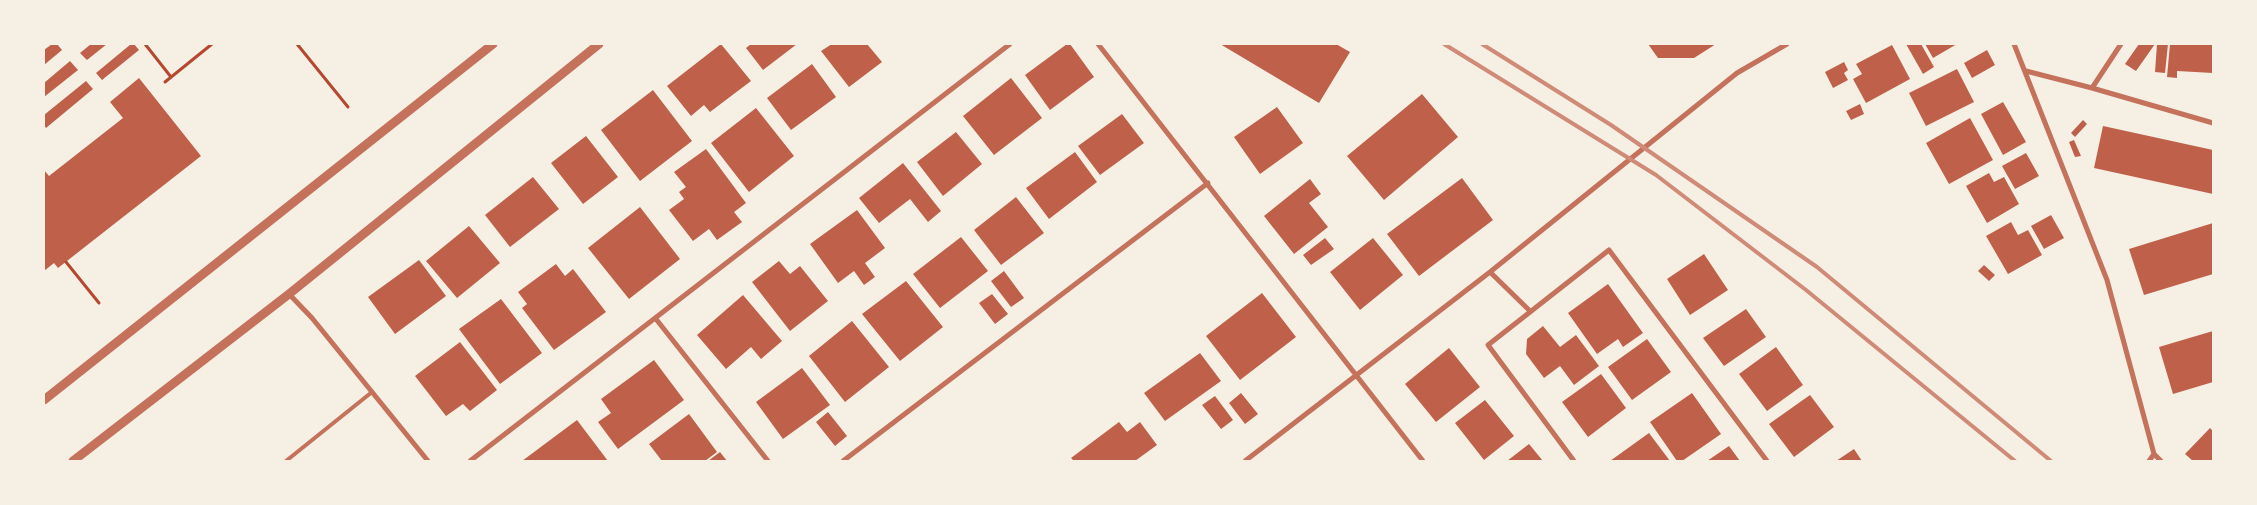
<!DOCTYPE html>
<html>
<head>
<meta charset="utf-8">
<style>
  body { margin:0 }
  #map { position:relative; width:2257px; height:505px; overflow:hidden; background:#f6efe4; font-family:"Open Sans",sans-serif }
  canvas { display:block }
  .frame { position:absolute; inset:0; border:45px solid #f6efe4; pointer-events:none }
</style>
</head>
<body>
<div id="map">
<canvas width="2257" height="505"></canvas>
<div class="frame"></div>
</div>
<script>
const context = document.querySelector('canvas').getContext('2d');
context.lineJoin = 'round';
function fillPath(path, color) { context.fillStyle = color; context.fill(path, 'evenodd'); }
function trace(path, color, width, dash) { context.strokeStyle = color; context.lineWidth = width; context.lineCap = dash ? 'butt' : 'round'; context.setLineDash(dash || []); context.stroke(path); }
fillPath(new Path2D(`
  M52,44H57L62,50L44,65V50Z
  M91,44H107L87,60L80,53Z
  M131,44H134L139,50L102,80L96,73Z
  M721,44L751,81L710,112L704,105L691,116L667,86Z
  M751,44H797L763,70L746,48Z
  M832,44H867L882,62L849,87L821,51Z
  M1067,44H1070L1094,77L1050,110L1025,75Z
  M1220,44H1336L1350,52L1319,103Z
  M1648,44H1716L1694,58H1658Z
  M1906,44H1921L1934,67L1923,74Z
  M1925,44H1957L1933,58Z
  M2139,44H2155L2136,71L2125,64Z
  M2157,44H2168L2165,73L2155,72Z
  M2170,44H2213V73L2177,71V78L2167,77Z
  M1892,45L1910,79L1866,103L1853,79L1862,74L1856,64Z
  M1987,50L1995,65L1972,78L1964,63Z
  M70,61L78,70L44,97V83Z
  M1844,62L1848,70L1844,73L1848,80L1833,88L1825,72Z
  M812,64L836,97L791,130L767,98Z
  M1957,69L1974,102L1926,126L1909,93Z
  M139,78L201,156L58,268L54,263L44,271V170L49,176L123,118L110,102Z
  M1011,78L1042,118L994,155L963,116Z
  M86,81L93,89L46,128L44,125V115Z
  M653,90L692,141L640,181L601,130Z
  M1422,94L1458,137L1384,200L1347,156Z
  M2003,102L2026,142L2003,155L1981,114Z
  M1860,104L1864,114L1851,120L1846,111Z
  M1277,107L1303,143L1260,174L1234,137Z
  M756,108L794,156L749,192L711,143Z
  M1122,114L1144,143L1100,175L1078,146Z
  M1970,118L1993,160L1949,184L1926,143Z
  M2083,120L2087,124L2075,137L2071,133Z
  M2103,126L2213,150V194L2094,168Z
  M956,132L982,164L943,196L917,162Z
  M586,136L618,177L583,204L551,163Z
  M2074,140L2081,156L2075,157L2069,142Z
  M706,149L746,203L734,212L742,222L717,240L709,229L693,241L669,210L684,199L679,192L686,187L674,172Z
  M1075,152L1097,182L1049,219L1026,188Z
  M2026,153L2039,176L2015,189L2002,166Z
  M903,163L941,211L928,222L910,199L879,223L859,198Z
  M1989,173L1994,182L2004,177L2019,204L1987,223L1966,186Z
  M533,177L559,209L510,247L485,215Z
  M1462,178L1493,220L1419,276L1387,234Z
  M1310,179L1321,194L1309,203L1328,227L1294,254L1264,216Z
  M1016,197L1044,233L1001,265L974,230Z
  M640,207L680,259L629,299L588,248Z
  M857,210L885,248L865,263L875,277L864,285L854,271L838,283L810,244Z
  M2051,215L2064,238L2044,249L2031,226Z
  M2011,222L2018,235L2028,230L2042,255L2008,274L1986,236Z
  M2213,223V274L2144,295L2129,249Z
  M469,226L500,263L457,298L426,261Z
  M961,237L988,271L940,308L913,274Z
  M1325,238L1334,249L1311,265L1303,255Z
  M1373,238L1403,275L1360,310L1330,272Z
  M1704,254L1728,290L1690,315L1667,279Z
  M419,260L446,296L395,334L368,297Z
  M779,261L790,274L800,266L828,301L790,331L752,282Z
  M556,264L565,276L573,269L606,312L554,350L522,308L527,304L518,292Z
  M1984,265L1995,275L1989,281L1978,271Z
  M1004,271L1024,298L1011,307L991,281Z
  M906,281L943,327L900,361L862,314Z
  M1608,284L1643,333L1623,347L1618,339L1597,354L1568,313Z
  M1262,293L1296,337L1240,380L1206,336Z
  M992,294L1008,314L995,324L979,303Z
  M743,295L782,341L761,359L751,347L726,369L697,335Z
  M501,299L542,353L500,384L459,329Z
  M1746,309L1766,337L1724,366L1703,338Z
  M852,321L889,367L845,402L809,356Z
  M1543,326L1560,347L1576,335L1599,366L1574,385L1560,366L1544,378L1526,354L1527,339Z
  M2213,331V382L2173,394L2159,347Z
  M1647,339L1671,372L1632,400L1608,367Z
  M460,342L497,390L470,411L463,404L446,416L415,376Z
  M1776,347L1803,385L1767,411L1739,374Z
  M1449,348L1480,387L1436,422L1405,384Z
  M1200,353L1221,381L1165,421L1144,393Z
  M654,360L684,400L618,449L598,422L611,413L601,399Z
  M802,368L830,405L783,439L756,402Z
  M1601,374L1626,408L1588,437L1562,402Z
  M1241,393L1258,414L1245,424L1229,403Z
  M1692,393L1721,434L1682,461H1677L1650,422Z
  M1810,395L1834,427L1794,457L1769,424Z
  M1215,396L1233,420L1221,429L1202,405Z
  M1485,400L1514,436L1484,460L1455,423Z
  M828,412L847,436L835,446L816,422Z
  M689,414L717,452L705,461H662L649,444Z
  M577,420L608,461H522Z
  M1119,422L1127,432L1140,422L1157,445L1135,461H1074L1071,458Z
  M2210,428L2213,431V461H2193L2185,454Z
  M1649,433L1670,461H1610Z
  M1529,444L1543,461H1507Z
  M1729,446L1740,461H1707Z
  M1854,449L1862,461H1836Z
  M720,452L727,461H708Z`), '#bf614a');
trace(new Path2D(`
  M145,44L171,77
  M297,44L348,107
  M165,82L212,44
  M66,262L99,303`), '#b5482f', 3);
trace(new Path2D(`
  M286,461L372,392`), '#c5725c', 4);
trace(new Path2D(`
  M1098,44L1423,461
  M2014,44L2107,280L2154,454L2161,461
  M2026,71L2092,88L2213,123
  M2092,88L2121,44
  M1490,272L1530,311
  M289,294L312,318L428,461
  M656,319L768,461
  M470,461L1010,44
  M843,461L1208,183
  M1245,461L1490,272L1737,73L1787,44
  M1574,461L1488,345L1609,250L1767,461
  M2149,461L2154,454`), '#c5725c', 5);
trace(new Path2D(`
  M44,400L493,44
  M73,461L289,294L599,44`), '#c5725c', 9);
trace(new Path2D(`
  M1444,44L1656,175L1806,290L2015,461
  M1482,44L1611,125L1817,267L2051,461`), '#cf8b77', 4);
</script>
</body>
</html>
